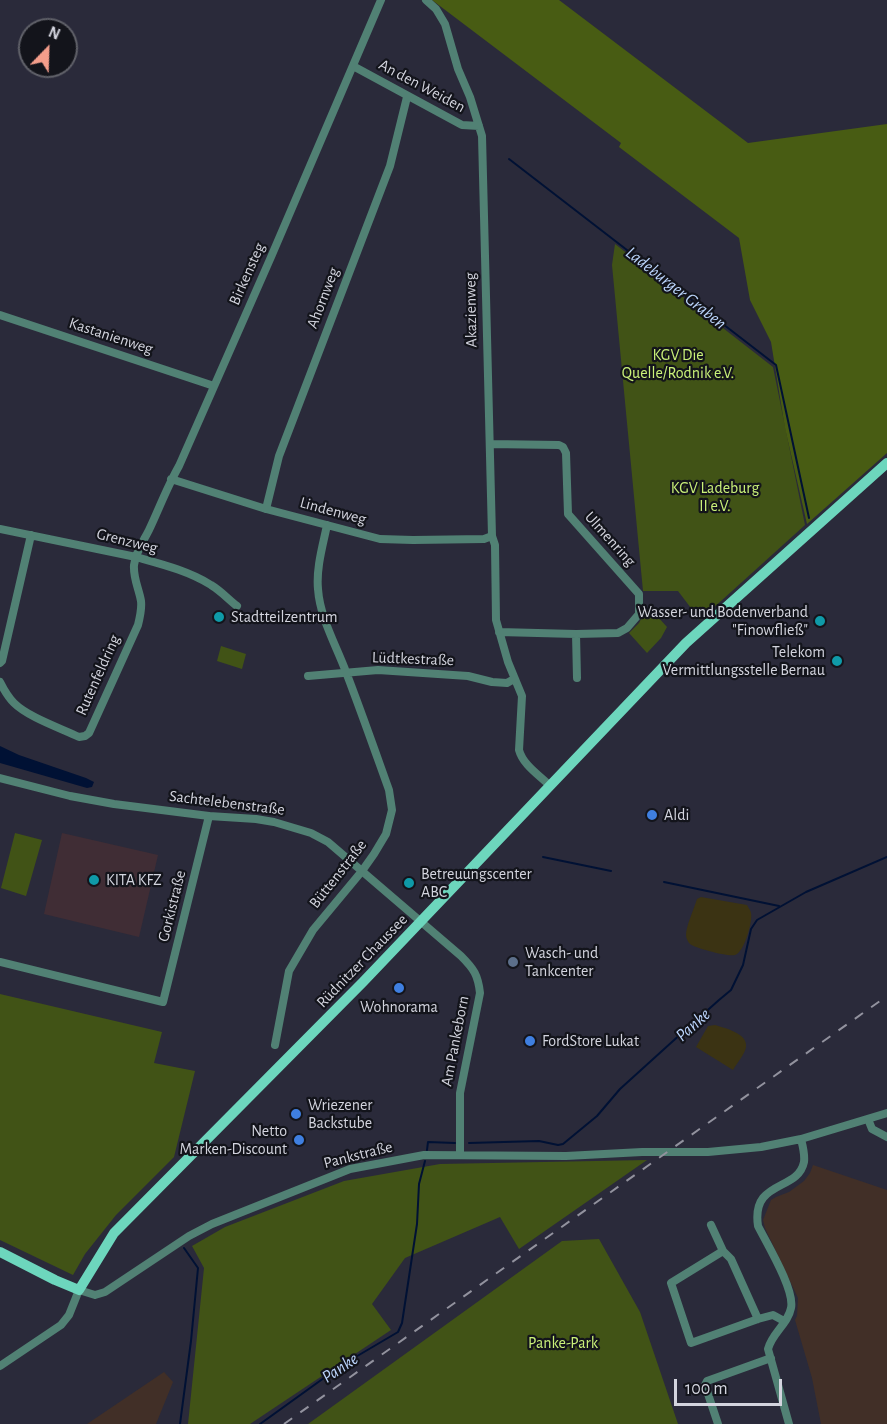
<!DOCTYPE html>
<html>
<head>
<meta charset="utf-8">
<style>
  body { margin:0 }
  #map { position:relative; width:887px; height:1424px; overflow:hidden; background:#2a2a3a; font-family:"Alegreya Sans",sans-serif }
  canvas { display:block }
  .north { position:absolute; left:18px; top:18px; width:60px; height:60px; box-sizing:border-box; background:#13141b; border:2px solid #606169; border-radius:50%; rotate:23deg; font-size:16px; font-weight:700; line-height:24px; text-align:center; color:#d3d4de }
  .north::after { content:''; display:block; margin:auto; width:21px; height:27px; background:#f49d8b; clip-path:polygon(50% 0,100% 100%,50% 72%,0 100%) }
  .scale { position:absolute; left:674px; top:1379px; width:108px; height:27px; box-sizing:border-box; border:3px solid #d3d4de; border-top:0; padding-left:8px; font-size:18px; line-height:21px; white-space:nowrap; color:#d3d4de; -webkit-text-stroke:4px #13141b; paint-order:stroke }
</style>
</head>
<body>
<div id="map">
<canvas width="887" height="1424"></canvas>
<div class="north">N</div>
<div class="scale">100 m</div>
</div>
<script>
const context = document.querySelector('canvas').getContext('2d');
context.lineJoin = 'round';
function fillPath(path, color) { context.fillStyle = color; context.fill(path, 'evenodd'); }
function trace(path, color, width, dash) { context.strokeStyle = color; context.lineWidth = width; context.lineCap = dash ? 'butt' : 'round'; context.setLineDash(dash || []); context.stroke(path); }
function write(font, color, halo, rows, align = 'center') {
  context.font = font + ' "Alegreya Sans",sans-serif'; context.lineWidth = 4.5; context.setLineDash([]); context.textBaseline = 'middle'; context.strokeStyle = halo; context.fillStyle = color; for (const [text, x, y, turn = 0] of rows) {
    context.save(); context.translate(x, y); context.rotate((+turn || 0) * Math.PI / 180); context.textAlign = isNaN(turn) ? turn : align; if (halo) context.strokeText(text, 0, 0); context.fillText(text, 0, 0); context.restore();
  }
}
fillPath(new Path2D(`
  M813,1165L887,1190V1424H821L812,1378L795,1320L797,1316L798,1298L765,1228L763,1220L771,1200L776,1197L789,1192L804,1181L810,1173Z
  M164,1372L173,1382L156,1424H87Z`), '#412f27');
fillPath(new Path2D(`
  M62,833L158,855L139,937L44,914Z`), '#402d35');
fillPath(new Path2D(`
  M615,244L773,367L805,525L700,620L678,591H643L612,265Z
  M642,617H658L667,627L661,638L647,653L629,633L639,623Z
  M221,646L246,654L242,669L217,661Z
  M15,833L42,840L26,896L1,888Z
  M0,994L162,1032L154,1063L195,1071L174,1157L116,1215L85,1254L73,1275L0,1240Z
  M647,1160L519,1249L500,1217L405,1258L372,1304L391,1330L250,1424H188L204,1268L192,1246L225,1227L344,1181L440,1164Z
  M599,1239L640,1312L678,1424H308L562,1241Z`), '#415316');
fillPath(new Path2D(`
  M432,0H559L748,143L887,124V453L807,524L785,428L771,342L750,300L739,238L619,147L621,143Z`), '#485c13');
fillPath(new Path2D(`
  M701,897L747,905C748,907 751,911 751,913C753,921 744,953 735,955C728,957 695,948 690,944C688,942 686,938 686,935C686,926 694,909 697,899Z
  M715,1025C724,1028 748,1033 746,1047C745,1054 737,1063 733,1070L696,1047L708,1026Z`), '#3b3313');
fillPath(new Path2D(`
  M0,746L19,755L86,778L94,782L92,787L87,788L0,763Z`), '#001134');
trace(new Path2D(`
  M509,159L776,365L809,518
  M543,857L611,871
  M664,882L779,906
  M469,1143L539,1141L558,1145L563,1144L597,1116L620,1089L673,1041L719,1000L731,990L743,965L751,929L757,920L806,892L887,857
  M427,1150L428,1142L455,1143
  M180,1424L191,1341L198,1268L184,1248
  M260,1424L342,1365L398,1332L402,1323L417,1224L419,1184L425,1161`), '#001134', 2);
trace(new Path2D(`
  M426,0L436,9L445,24L458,69L470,97L482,136L492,536L495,545L496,620L508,662L522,696L519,750C523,765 539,775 549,785
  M353,66L462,125L479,126
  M0,315L214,386
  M490,444L559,445L563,447L566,453L568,514L639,594V614L627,628L618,633L576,634L499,632
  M171,479L266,509L380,539L413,540L484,539L492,536
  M266,509L279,456L390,166L407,97
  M0,529L136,557C161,564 189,571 211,585C221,591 228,599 237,606
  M576,634L577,678
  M0,663L2,661L31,535
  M308,676L378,670L468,676L492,682L507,683L514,679
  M0,682C4,690 8,697 14,703C28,717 60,728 79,737L85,736L89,733L138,625C140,617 142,609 141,601C139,589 133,578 134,565C136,551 143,542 149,530C159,509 167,487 179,466L271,257L381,0
  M0,778L70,796L114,804L209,816L256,819L274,822L311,833L328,842L461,956C474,969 478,975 480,993L460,1093V1155
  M0,962L163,1002L209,816
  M275,1045L289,971L313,930L362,871L374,854L386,834L392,810L389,790C375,751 361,711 346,672C336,645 320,618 318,589C316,568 323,545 327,525
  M868,1119L872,1129L887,1137
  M711,1225L723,1251L731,1259L758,1319
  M723,1251L671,1283L691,1343L758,1319L773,1315L784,1321
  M0,1366L61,1325L69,1315L79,1290L95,1295L105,1292L189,1236L212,1224L350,1169L424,1155L566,1156L642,1152H708L761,1147L801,1139L887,1113
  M718,1424L705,1385L707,1381L771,1358
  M789,1424L768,1349C772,1333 788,1324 791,1308C795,1290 767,1244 758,1226C751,1179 798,1192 804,1162C805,1154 803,1147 801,1139`), '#518174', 8);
trace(new Path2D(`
  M0,1252L55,1280L79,1290L114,1233L363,982L686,643L887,463`), '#6dd6bd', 10);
trace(new Path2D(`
  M284,1424L887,996`), '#92929e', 2, [10, 10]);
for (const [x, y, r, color] of [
  [219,617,6,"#0f9aa8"],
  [820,621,6,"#0f9aa8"],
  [837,661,6,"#0f9aa8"],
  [652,815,6,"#3f7fe0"],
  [94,880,6,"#0f9aa8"],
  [409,883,6,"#0f9aa8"],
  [513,962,6,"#5c6f8a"],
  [399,988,6,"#3f7fe0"],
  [530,1041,6,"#3f7fe0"],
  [296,1114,6,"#3f7fe0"],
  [299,1140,6,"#3f7fe0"]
]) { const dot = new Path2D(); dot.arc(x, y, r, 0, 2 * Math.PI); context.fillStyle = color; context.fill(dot); trace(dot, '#13141b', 2); }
write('16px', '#d3d4de', '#13141b', [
  ["An den Weiden",422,86,28],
  ["Birkensteg",247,274,-66],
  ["Ahornweg",323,298,-69],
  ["Akazienweg",471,310,-91],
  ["Kastanienweg",111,336,18],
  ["Lindenweg",333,511,15],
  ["Ulmenring",610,539,48],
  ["Grenzweg",127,541,14],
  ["Lüdtkestraße",413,659,2],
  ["Rutenfeldring",98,675,-66],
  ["Sachtelebenstraße",227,803,7],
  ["Büttenstraße",338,874,-52],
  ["Gorkistraße",172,906,-76],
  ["Rüdnitzer Chaussee",362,961,-46],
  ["Am Pankeborn",455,1041,-79],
  ["Pankstraße",358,1155,-14]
]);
write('16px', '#caf179', '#13141b', [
  ["KGV Die",678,355],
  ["Quelle/Rodnik e.V.",678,373],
  ["KGV Ladeburg",715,488],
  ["II e.V.",715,506],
  ["Panke-Park",563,1343]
]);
write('16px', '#d3d4de', '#13141b', [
  ["Wasser- und Bodenverband",808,612,"right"],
  ["\"Finowfließ\"",808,630,"right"],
  ["Stadtteilzentrum",231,617],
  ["Telekom",825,652,"right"],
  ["Vermittlungsstelle Bernau",825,670,"right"],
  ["Aldi",664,815],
  ["Betreuungscenter",421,874],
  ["ABC",421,892],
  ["KITA KFZ",106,880],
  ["Wasch- und",525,953],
  ["Tankcenter",525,971],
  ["Wohnorama",399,1007,"center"],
  ["FordStore Lukat",542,1041],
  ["Wriezener",308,1105],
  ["Backstube",308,1123],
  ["Netto",287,1131,"right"],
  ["Marken-Discount",287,1149,"right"]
], 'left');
write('italic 18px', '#bbd4fb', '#13141b', [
  ["Ladeburger Graben",676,288,38],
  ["Panke",693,1025,-42],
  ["Panke",340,1368,-34]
]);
</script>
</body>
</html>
